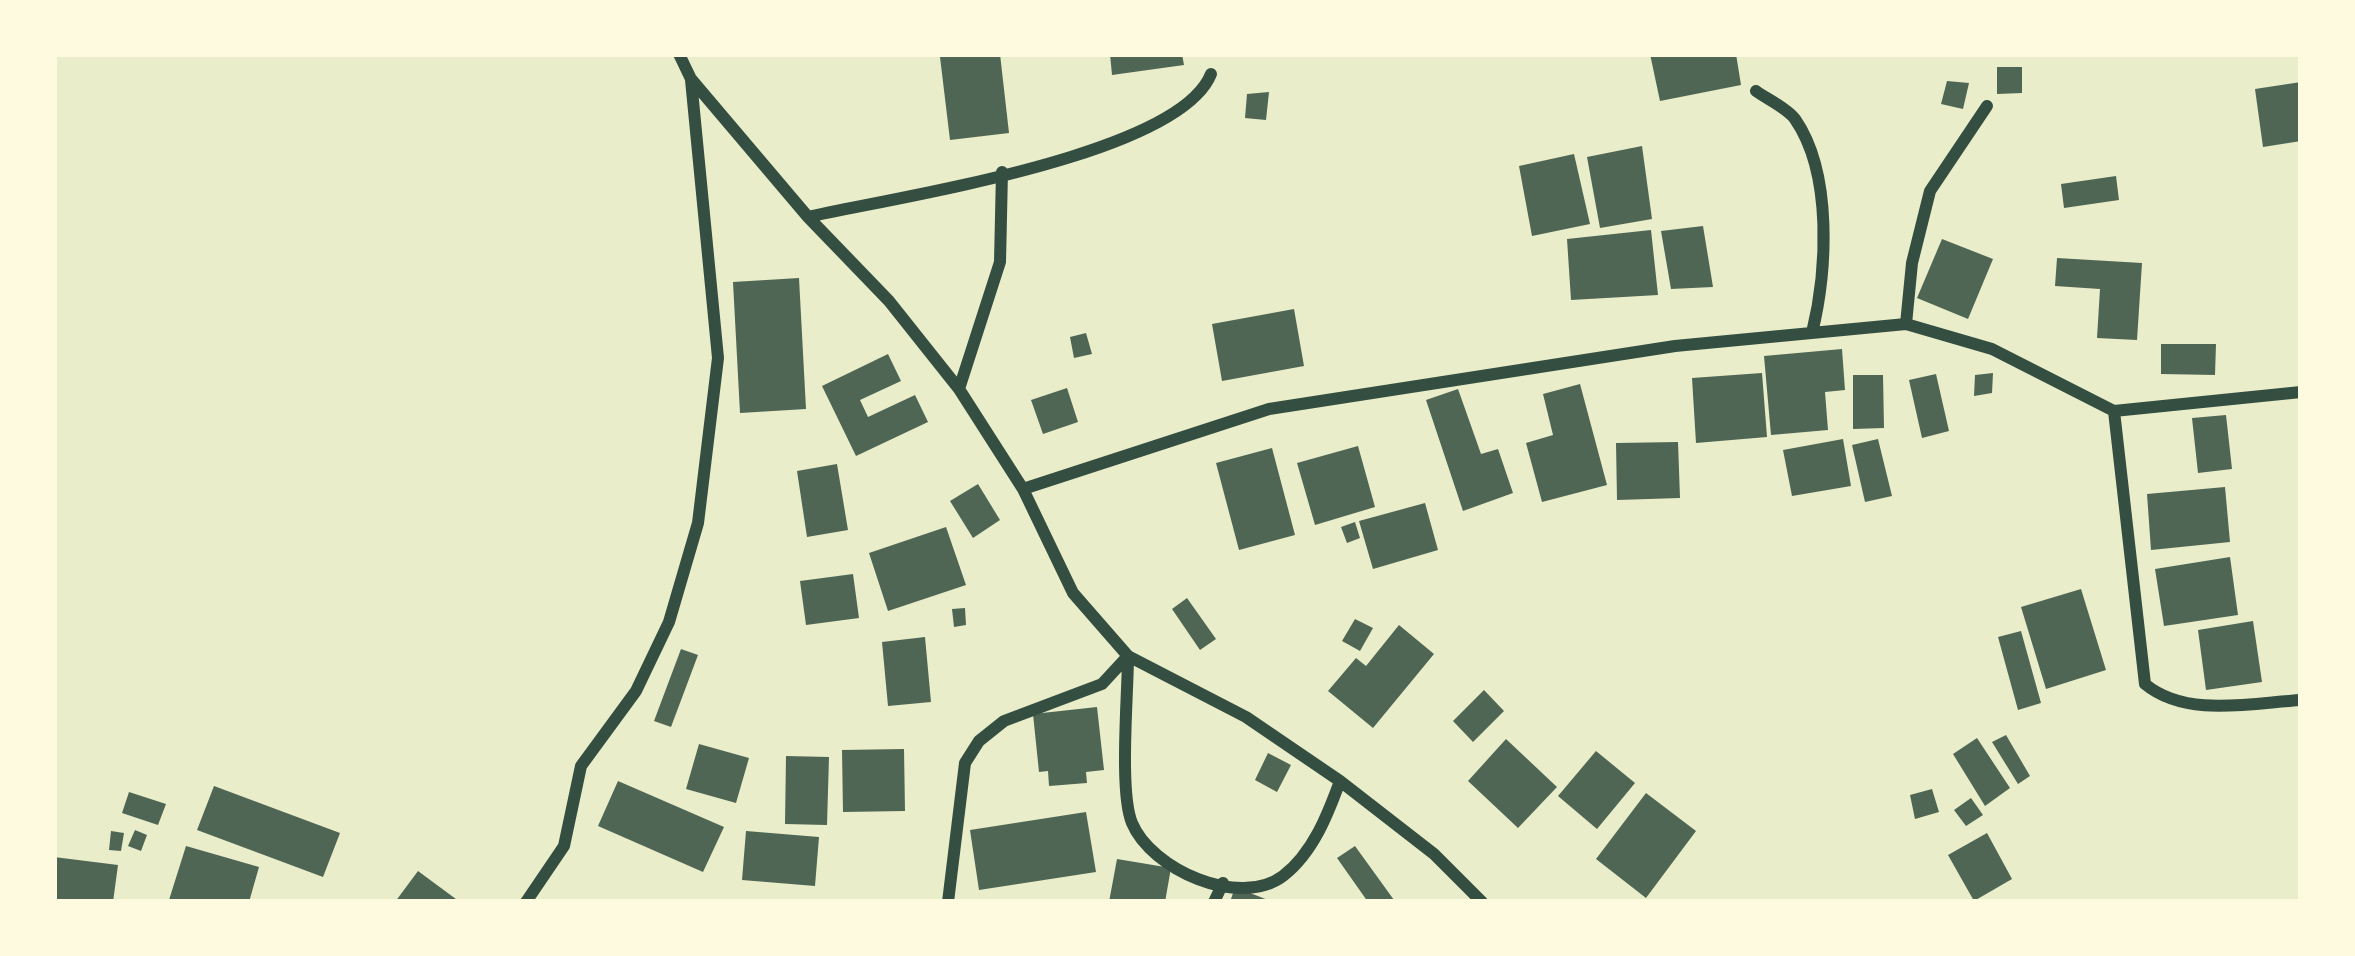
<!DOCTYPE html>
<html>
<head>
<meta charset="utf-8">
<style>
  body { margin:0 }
  #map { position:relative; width:2355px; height:956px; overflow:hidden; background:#e9edc9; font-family:"Alegreya Sans",sans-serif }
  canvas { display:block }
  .frame { position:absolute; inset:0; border:57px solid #fefae0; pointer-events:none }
</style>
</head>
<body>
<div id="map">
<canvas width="2355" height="956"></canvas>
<div class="frame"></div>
</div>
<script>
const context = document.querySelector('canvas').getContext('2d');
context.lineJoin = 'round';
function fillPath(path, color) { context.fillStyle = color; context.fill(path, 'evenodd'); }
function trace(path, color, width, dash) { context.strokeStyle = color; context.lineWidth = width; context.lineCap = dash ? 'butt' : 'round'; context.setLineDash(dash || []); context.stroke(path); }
fillPath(new Path2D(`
  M1000,54L1009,133L950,140L940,57Z
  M1110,54H1182L1184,65L1112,75Z
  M1650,54H1736L1741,85L1660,101Z
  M1997,67H2022V93L1997,94Z
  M1947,81L1969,83L1963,109L1941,104Z
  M2301,82V141L2263,147L2255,89Z
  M1269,92L1266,120L1245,118L1247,94Z
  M1642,146L1652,219L1600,228L1587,157Z
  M1574,154L1590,224L1532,236L1519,166Z
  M2116,176L2119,200L2064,208L2061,184Z
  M1703,226L1713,287L1671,289L1661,231Z
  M1651,230L1658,295L1571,300L1567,239Z
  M1942,239L1993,259L1968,319L1917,298Z
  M2057,258L2142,263L2137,340L2097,338L2100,289L2055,286Z
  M799,278L806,409L740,413L733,282Z
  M1294,309L1304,366L1222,381L1212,324Z
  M1086,333L1092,354L1074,358L1070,337Z
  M2161,344H2216L2215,375L2161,374Z
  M1842,349L1845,390L1825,392L1828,430L1771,435L1764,356Z
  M888,354L901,381L860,400L868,417L915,395L928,422L856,456L822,386Z
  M1762,373L1767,437L1696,443L1692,378Z
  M1993,373L1992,393L1974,396L1975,375Z
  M1936,374L1949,431L1922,438L1909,380Z
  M1853,375H1883L1884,428L1853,429Z
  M1580,384L1607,485L1542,502L1526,443L1553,435L1543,394Z
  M1067,388L1078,422L1043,434L1031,400Z
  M1458,389L1481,454L1498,449L1513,493L1463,511L1426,400Z
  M2226,415L2232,469L2198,473L2192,418Z
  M1843,439L1851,486L1792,496L1783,450Z
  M1878,439L1892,496L1865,502L1852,445Z
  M1678,442L1680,498L1617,500L1616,443Z
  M1358,446L1375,507L1315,525L1297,463Z
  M1272,448L1295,535L1239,550L1216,463Z
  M837,464L848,530L807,537L797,471Z
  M978,484L1000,520L973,538L950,501Z
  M2225,487L2230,542L2151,550L2147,494Z
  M1425,503L1438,550L1373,569L1359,521Z
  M1355,522L1360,538L1347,543L1341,527Z
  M946,527L966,585L888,611L869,553Z
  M2230,557L2238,615L2164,626L2155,569Z
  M853,574L859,618L806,625L800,581Z
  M2081,589L2106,670L2046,689L2021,607Z
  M1187,598L1216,639L1200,650L1172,609Z
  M965,608L966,625L954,627L952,609Z
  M1355,619L1373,628L1360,651L1342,641Z
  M2253,621L2262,682L2206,690L2198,630Z
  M1399,625L1434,654L1373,728L1328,691L1356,658L1366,666Z
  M2021,631L2041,703L2018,710L1998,637Z
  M925,637L931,702L888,706L882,642Z
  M681,649L698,655L671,727L654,721Z
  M1484,690L1504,711L1473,742L1453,721Z
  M1097,707L1104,770L1086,772L1087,783L1049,786L1048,771L1039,772L1033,714Z
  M2006,735L2030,776L2018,784L1992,742Z
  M1977,738L2010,788L1985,806L1953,754Z
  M1506,739L1557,787L1518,828L1468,781Z
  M699,744L749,758L736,803L686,789Z
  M904,749L905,811L843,812L842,750Z
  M1596,751L1635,783L1597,829L1558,796Z
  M1268,753L1291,765L1277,792L1255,780Z
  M786,756L829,757L827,825L785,824Z
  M618,781L724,827L703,872L598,826Z
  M214,786L340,833L323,877L197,830Z
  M1932,789L1939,812L1915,819L1910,795Z
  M129,792L166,804L158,825L122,813Z
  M1646,793L1696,831L1646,898L1596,859Z
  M1971,798L1983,815L1966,826L1954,810Z
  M1086,812L1096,872L979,890L970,830Z
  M135,830L147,835L141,851L128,846Z
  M111,831L124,833L121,851L109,850Z
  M746,831L819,837L815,886L742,880Z
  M1987,833L2012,879L1974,901L1948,855Z
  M186,846L259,867L249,902L169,900Z
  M1355,846L1394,900L1391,902H1368L1337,858Z
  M54,857L118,865L113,902H54Z
  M1117,859L1171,868L1165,902H1109Z
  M418,871L460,902H395Z
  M1235,887L1273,902H1230Z`), '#4f6655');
trace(new Path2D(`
  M679,54L691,79L808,217L889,301L959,389L1023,489L1073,593L1128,656L1246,717L1340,781L1434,854L1482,902
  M1756,91C1767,99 1787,108 1795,119C1833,174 1827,272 1812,333
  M808,217C895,197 1178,156 1211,74
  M1906,324L1912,263L1930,191L1987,106
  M959,389L1000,262L1002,172
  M2114,411L2145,684C2186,718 2251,703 2301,700
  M1023,489L1269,409L1675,346L1906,324L1992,349L2114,411L2301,392
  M1128,656C1128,694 1119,792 1132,823C1151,869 1239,909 1283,876C1313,853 1328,814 1340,781
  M526,902L564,846L581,766L636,691L669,622L698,523L718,358L691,80
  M948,902L965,763L979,741L1004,721L1102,684L1127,657
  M1214,902L1223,883`), '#344e41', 12);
</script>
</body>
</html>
